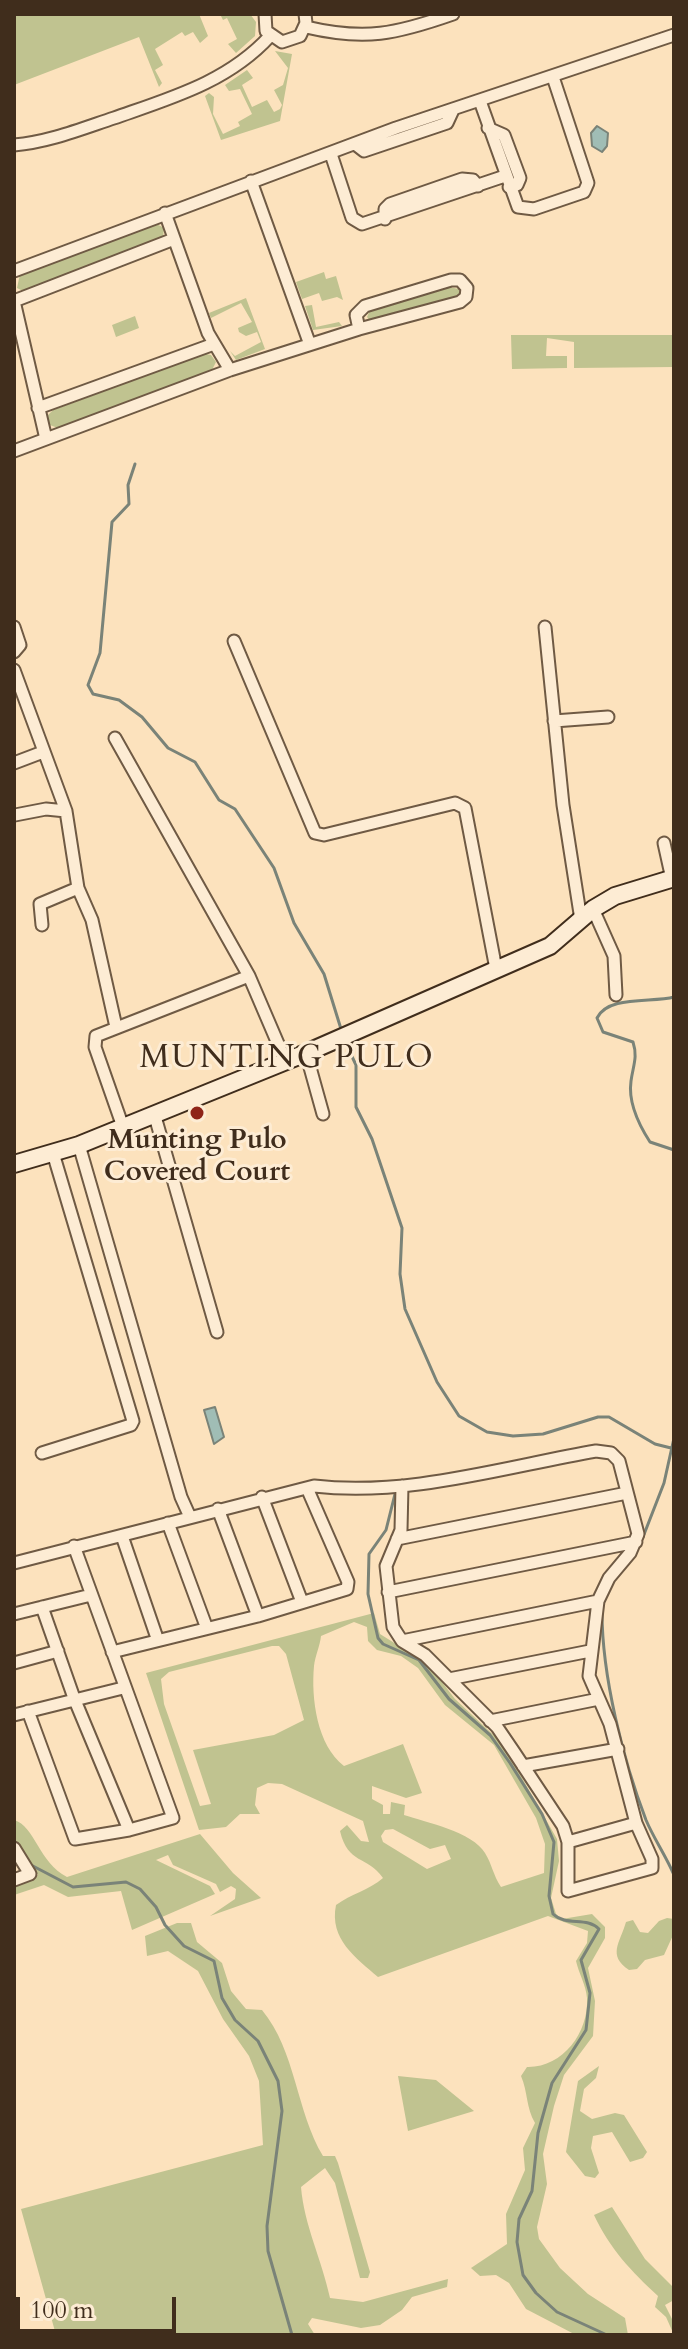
<!DOCTYPE html>
<html>
<head>
<meta charset="utf-8">
<style>
  body { margin:0 }
  #map { position:relative; width:688px; height:2349px; overflow:hidden; background:#fce2bd; font-family:Cardo,serif }
  canvas { display:block }
  .frame { position:absolute; inset:0; border:16px solid #402d1c; pointer-events:none }
  .scale { position:absolute; left:16px; top:2297px; width:160px; height:36px; box-sizing:border-box; border:4px solid #402d1c; border-top:0; padding-left:10px; font-size:24px; line-height:28px; white-space:nowrap; color:#402d1c; -webkit-text-stroke:6px #fdecd4; paint-order:stroke }
</style>
</head>
<body>
<div id="map">
<canvas width="688" height="2349"></canvas>
<div class="frame"></div>
<div class="scale">100 m</div>
</div>
<script>
const context = document.querySelector('canvas').getContext('2d');
context.lineJoin = 'round';
function fillPath(path, color) { context.fillStyle = color; context.fill(path, 'evenodd'); }
function trace(path, color, width, dash) { context.strokeStyle = color; context.lineWidth = width; context.lineCap = dash ? 'butt' : 'round'; context.setLineDash(dash || []); context.stroke(path); }
function write(font, color, halo, rows, align = 'center') {
  context.font = font + ' Cardo,serif'; context.lineWidth = 6; context.setLineDash([]); context.textBaseline = 'middle'; context.strokeStyle = halo; context.fillStyle = color; for (const [text, x, y, turn = 0] of rows) {
    context.save(); context.translate(x, y); context.rotate((+turn || 0) * Math.PI / 180); context.textAlign = isNaN(turn) ? turn : align; if (halo) context.strokeText(text, 0, 0); context.fillText(text, 0, 0); context.restore();
  }
}
fillPath(new Path2D(`
  M14,14H199L208,36L200,43L193,32L185,36L182,32L155,49L163,65L155,70L162,83L159,87L139,37L14,85Z
  M220,14H250L256,22L255,36L236,53L228,44L237,39L227,18L223,20Z
  M275,51L292,54L280,121L221,140L205,96L209,93L214,97L213,114L223,134L240,126L238,122L252,114L240,89L229,91L225,85L247,70L253,78L242,85L252,107L267,100L274,112L280,109L282,105L274,90L283,85L288,68Z
  M155,223L164,228L163,238L25,292L17,288L20,274Z
  M324,272L326,279L336,276L343,300L337,297L322,301L319,293L302,299L296,282Z
  M449,287L459,289V295L370,321L367,317L370,310Z
  M246,298L265,349L236,360L230,351L235,356L261,342L257,332L246,336L239,332L238,328L252,322L241,303L211,318L209,313Z
  M312,305L316,327L339,322L342,326L313,330L305,306Z
  M135,316L139,328L116,337L112,325Z
  M511,335H674V367L574,368V342L547,338L546,356H567V368L512,369Z
  M206,354L211,355L216,362L212,370L58,428L47,424V416L53,410Z
  M374,1613L380,1634L428,1664L455,1699L502,1743L557,1839L559,1861L551,1898L556,1914L562,1919L592,1914L605,1927V1938L588,1968L595,2001L593,2036L564,2075L554,2106L543,2154L547,2184L537,2227L539,2239L560,2268L588,2294L625,2318L628,2335H576L526,2309L509,2283L496,2275L480,2276L471,2268L507,2244L506,2214L525,2170L523,2148L535,2123C526,2108 528,2092 521,2076L527,2067C562,2068 589,2033 587,1998C586,1985 579,1974 576,1961L587,1943L588,1931L548,1916L378,1977C356,1958 329,1939 336,1905C351,1894 369,1890 383,1878C367,1855 348,1865 340,1831L347,1825L361,1841L369,1842L363,1821L282,1784L268,1783L257,1788L255,1805L260,1814H240L226,1827L199,1830L146,1673ZM354,1622L367,1627L368,1641L377,1650L401,1656L418,1668L445,1705L494,1745L536,1818L545,1844L544,1873L501,1887C493,1875 492,1864 485,1853C473,1832 425,1822 404,1815L405,1805L391,1802L390,1814H383V1805L372,1799V1786L406,1798L422,1793L403,1744L344,1766C317,1745 311,1699 314,1666C315,1656 320,1646 321,1636ZM272,1646H279L286,1654L304,1720L274,1735L193,1750L211,1804L200,1806L164,1704L161,1679L169,1672ZM393,1829L430,1849L445,1845L451,1859L427,1869L383,1842L381,1836L385,1830Z
  M14,1820C35,1826 39,1863 67,1877L200,1834L233,1873L261,1898L210,1916L235,1899L236,1889L231,1886L220,1892L216,1884L173,1865L168,1855L156,1860L210,1886L215,1894L132,1930L121,1891L68,1897L44,1885L14,1895V1885L38,1875L14,1843Z
  M667,1918L674,1919V1933L664,1955L645,1960L637,1969L629,1970C607,1955 620,1943 626,1922L633,1920L640,1932L648,1933L659,1921Z
  M177,1923H191L197,1942L222,1963L231,1991L246,2009L262,2010C296,2051 296,2111 323,2156H335L338,2163L370,2272L368,2278H360L335,2183L325,2168L301,2187C304,2225 322,2260 330,2298L363,2302L448,2279L447,2287L412,2297L402,2310L380,2325L361,2328L312,2318L308,2324L315,2335H56L21,2209L263,2145L259,2081L249,2056L223,2019L198,1971L168,1951L147,1956L145,1936Z
  M599,2066L596,2078L584,2089L580,2111L592,2119L615,2113L624,2115L647,2152L643,2158L630,2162L612,2132L593,2136L591,2148L599,2173L595,2178L585,2176L566,2152L578,2081Z
  M398,2076L436,2080L474,2111L408,2131Z
  M612,2207L645,2259L674,2288V2300L665,2305L674,2323V2335L666,2317L655,2307L658,2296C631,2271 610,2249 594,2215Z`), '#c0c390');
const water = new Path2D(`
  M597,126L608,133L607,146L602,152L592,146L591,133Z
  M215,1407L224,1437L214,1444L204,1410Z`);
fillPath(water, '#a0bdb5');
trace(water, '#7a8378', 2);
trace(new Path2D(`
  M135,464L128,485L129,504L112,522L100,653L88,685L93,694L119,700L142,717L168,748L195,762L219,800L235,809L274,868L294,923L324,974L341,1029
  M674,997C652,1003 608,995 597,1018L603,1032L633,1042C638,1057 633,1066 631,1081C628,1102 639,1125 650,1142L674,1150
  M346,1044L356,1065V1107L372,1139L402,1228L400,1274L405,1309L437,1382L459,1416L487,1432L513,1436L543,1434L598,1417H609L655,1444L671,1448
  M396,1490L386,1530L369,1554L368,1594L378,1638L383,1644L419,1660L449,1699L490,1735L510,1763L542,1814L554,1842L549,1896L553,1914C567,1927 586,1916 599,1929L581,1960L590,1993L586,2030L552,2083L538,2133L532,2191L519,2219L517,2242L523,2275L536,2293L557,2312L607,2335
  M643,1537L664,1483L674,1438
  M602,1612C602,1676 623,1760 646,1820C654,1839 666,1856 674,1875
  M31,1865L73,1887L126,1882L140,1889L156,1907L165,1925L184,1946L214,1961L222,1998L235,2020L258,2041L278,2081L282,2111L267,2226L268,2251L292,2335`), '#7a8378', 3);
const street = new Path2D(`
  M265,14L266,31L282,42L300,36L306,23L305,14
  M306,27C365,41 396,34 453,14
  M480,101L518,207L534,209L584,192L588,183L553,77
  M488,128L504,135L520,178L517,185L509,187
  M355,144L364,151L447,123L453,110
  M14,145C49,142 81,129 114,118C171,98 228,82 270,36
  M331,154L352,218L362,224L505,176
  M251,181L309,342
  M165,213L208,333L230,370
  M385,219V209L390,204L462,179L473,180L478,186
  M14,271L396,128L674,35
  M451,280H460L467,288L466,297L460,302L359,329L356,315L365,306Z
  M14,301L174,239
  M14,301L46,439
  M38,408L214,344
  M14,451L230,370L359,329
  M14,627L20,645L14,652
  M545,627L563,805L581,920
  M234,641L315,833L324,835L455,803L465,808L496,969
  M14,670L66,811L78,888L92,920L116,1027
  M554,721L608,717
  M115,738L249,976L285,1060
  M14,763L43,752
  M15,815L46,809L66,811
  M664,843L672,879
  M593,909L614,956L616,995
  M42,925L40,904L78,888
  M306,1053L323,1114
  M154,1113L217,1332
  M123,1127L95,1047L96,1036L249,976
  M79,1145L181,1497L190,1517
  M42,1453L131,1425L133,1421L53,1153
  M262,1497L302,1602
  M218,1509L258,1616
  M168,1523L206,1626
  M122,1536L157,1638
  M397,1539L627,1493
  M14,1563L314,1486C407,1497 504,1467 596,1451L611,1453L619,1461L638,1534L630,1553L609,1578L598,1601L589,1676L610,1724L636,1823L652,1859V1868L568,1891V1842L563,1826L514,1752L497,1727L425,1655L402,1641L393,1627L386,1566L401,1530L402,1486
  M388,1592L636,1542
  M42,1607L74,1698L129,1830
  M14,1614L91,1595
  M402,1641L598,1601
  M112,1652L258,1616L347,1589L348,1582L307,1488
  M14,1663L58,1651
  M449,1679L590,1651
  M28,1711L75,1839L129,1830L173,1818L74,1546
  M14,1715L123,1688
  M490,1721L599,1699
  M523,1766L618,1749
  M568,1842L636,1823
  M14,1848L30,1874L14,1880`);
const secondary = new Path2D(`
  M14,1164L79,1145L306,1053L550,946L593,909L615,896L674,878`);
trace(street, '#6f5a44', 15);
trace(secondary, '#402d1c', 20);
trace(street, '#fdecd4', 11);
trace(secondary, '#fdecd4', 16);
for (const [x, y, r, color] of [
  [197,1113,8,"#8f2418"]
]) { const dot = new Path2D(); dot.arc(x, y, r, 0, 2 * Math.PI); context.fillStyle = color; context.fill(dot); trace(dot, '#fdecd4', 3); }
write('bold 28px', '#402d1c', '#fdecd4', [
  ["Munting Pulo",197,1142],
  ["Covered Court",197,1174]
]);
context.letterSpacing = '2px';
write('32px', '#402d1c', '#fdecd4', [
  ["MUNTING PULO",287,1060]
]);
context.letterSpacing = '0px';
</script>
</body>
</html>
